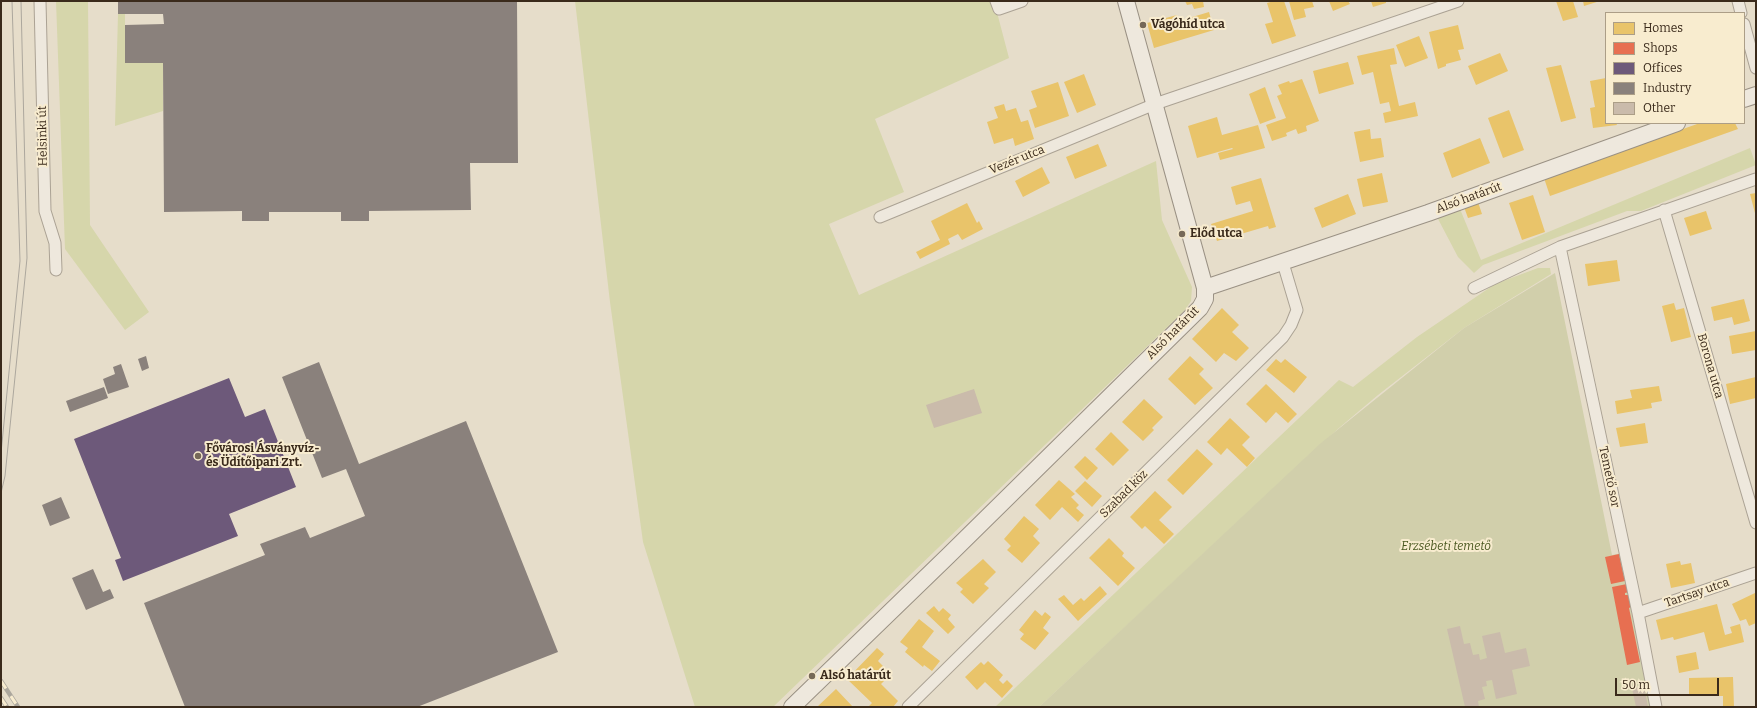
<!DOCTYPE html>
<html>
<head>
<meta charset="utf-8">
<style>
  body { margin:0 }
  #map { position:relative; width:1757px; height:708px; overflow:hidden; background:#e6ddca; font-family:Bitter,serif }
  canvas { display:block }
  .frame { position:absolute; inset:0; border:2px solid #3a2a1b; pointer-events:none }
  .legend { position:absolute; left:1605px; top:12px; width:140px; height:112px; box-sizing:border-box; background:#f8eccf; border:1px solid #ac9e87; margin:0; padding:5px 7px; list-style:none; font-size:12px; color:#3a2a1b }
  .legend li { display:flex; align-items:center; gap:8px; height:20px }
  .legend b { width:20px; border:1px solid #ac9e87 }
  .scale { position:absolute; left:1615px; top:678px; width:104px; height:18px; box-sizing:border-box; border:2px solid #3a2a1b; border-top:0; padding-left:5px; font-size:12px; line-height:14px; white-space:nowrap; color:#3a2a1b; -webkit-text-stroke:3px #f8eccf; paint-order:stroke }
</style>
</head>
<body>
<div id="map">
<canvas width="1757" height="708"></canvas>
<div class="frame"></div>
<ul class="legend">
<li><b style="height:11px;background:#e9c46a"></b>Homes</li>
<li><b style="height:11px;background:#e76f51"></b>Shops</li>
<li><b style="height:11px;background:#6d597a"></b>Offices</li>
<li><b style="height:11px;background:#8a817c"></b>Industry</li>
<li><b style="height:11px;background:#cabbab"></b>Other</li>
</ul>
<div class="scale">50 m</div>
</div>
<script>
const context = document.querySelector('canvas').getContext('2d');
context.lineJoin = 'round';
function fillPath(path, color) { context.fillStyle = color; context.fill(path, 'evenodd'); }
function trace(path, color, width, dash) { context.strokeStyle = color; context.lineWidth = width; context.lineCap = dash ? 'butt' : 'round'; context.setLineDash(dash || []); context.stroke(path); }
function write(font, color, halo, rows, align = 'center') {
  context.font = font + ' Bitter,serif'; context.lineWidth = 4; context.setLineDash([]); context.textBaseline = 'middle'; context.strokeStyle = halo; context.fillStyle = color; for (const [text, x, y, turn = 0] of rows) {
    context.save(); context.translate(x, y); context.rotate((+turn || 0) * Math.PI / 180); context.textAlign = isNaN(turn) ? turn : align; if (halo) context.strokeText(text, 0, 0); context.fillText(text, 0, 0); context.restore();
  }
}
fillPath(new Path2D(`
  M56,1H88L90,225L149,312L125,330L65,249Z
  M575,1H994L1009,58L875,119L904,192L829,224L859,295L1156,161L1162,220L1192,287L1191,301L1185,310L773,707H695L643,542L610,302Z
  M118,14H125V63H163V111L115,126Z
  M1750,148L1756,165L1641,211H1627L1483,265L1474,273L1458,257L1437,217L1460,209L1481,260Z
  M1538,268H1550L1551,274L1464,328L1378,395L1339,428L1039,707H995L1339,380L1353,387L1417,337L1495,284Z`), '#d6d6ab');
fillPath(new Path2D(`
  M1555,273L1612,555L1622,553L1652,707H1039L1321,443L1464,328Z`), '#d1cfab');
fillPath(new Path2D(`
  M1185,1H1203L1204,7L1194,9L1192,4L1187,5Z
  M1274,1H1284L1296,36L1272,44L1265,24L1273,22L1267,3Z
  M1289,1H1312L1314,7L1304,9L1306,17L1294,20Z
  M1329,1H1348L1350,4L1333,11Z
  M1371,1H1386V3L1373,7Z
  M1556,1H1573L1578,17L1563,21Z
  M1583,1H1600L1584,6Z
  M1209,12L1214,30L1154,48L1147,23L1177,15L1179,21Z
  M1458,25L1464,49L1458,50L1461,60L1446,64V66L1438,69L1429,32Z
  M1419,36L1428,58L1405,67L1396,45Z
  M1394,48L1397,64L1390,65L1399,106L1415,102L1418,116L1385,123L1383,113L1391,111L1389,102L1380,104L1373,72L1362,75L1357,56Z
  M1500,53L1508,71L1476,85L1468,66Z
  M1348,62L1354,84L1319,94L1313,71Z
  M1561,65L1576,118L1561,122L1546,68Z
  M1084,74L1096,105L1077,113L1064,82Z
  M1606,78V123H1616L1617,125L1593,128L1590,108L1595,107L1590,81Z
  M1302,79L1319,121L1306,126L1307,131L1298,134L1296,129L1286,133L1287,136L1272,141L1266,125L1286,118L1277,96L1282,94L1278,85L1289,81L1290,83Z
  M1058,82L1069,116L1035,128L1029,110L1037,107L1031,91Z
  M1265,87L1276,118L1260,124L1249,94Z
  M1004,104L1006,111L1016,108L1021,122L1028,120L1034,139L1015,146L1013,138L994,144L987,122L998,118L994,107Z
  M1509,110L1524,150L1503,158L1488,118Z
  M1217,117L1222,135L1258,125L1265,148L1220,160L1218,153L1233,149L1232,148L1197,158L1188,126Z
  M1700,123H1735L1738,129L1550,196L1544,178Z
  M1370,129L1371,139L1381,138L1384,157L1360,162L1354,132Z
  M1480,138L1490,163L1452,178L1443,153Z
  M1098,144L1107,166L1075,179L1066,157Z
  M1042,167L1050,183L1023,197L1015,181Z
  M1382,173L1388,202L1363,207L1357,179Z
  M1261,178L1276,227L1269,229L1268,226L1217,241L1211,224L1253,211L1250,201L1236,205L1231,187Z
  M1756,193V217L1750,194Z
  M1348,194L1356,214L1322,228L1314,208Z
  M1533,195L1545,232L1522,240L1509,203Z
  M1478,202L1482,214L1468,218L1464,207Z
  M967,203L977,223L979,221L983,229L962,240L958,234L948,239L950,244L920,259L916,252L940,240L931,221Z
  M1706,211L1712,229L1690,236L1684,218Z
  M1617,260L1620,281L1588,286L1585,264Z
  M1744,299L1750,321L1734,325L1732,317L1714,321L1711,307Z
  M1674,303L1676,310L1684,308L1691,337L1671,342L1662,306Z
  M1222,308L1239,325L1232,332L1249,348L1236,361L1224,353L1216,362L1192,339Z
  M1756,331V350L1732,354L1729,336Z
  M1190,356L1204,369L1199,374L1213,388L1195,405L1168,379Z
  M1276,359L1281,363L1285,359L1307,377L1294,393L1266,370Z
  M1756,377V398L1730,404L1726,384Z
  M1266,384L1297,414L1288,423L1276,412L1266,423L1246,404Z
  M1659,386L1662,401L1651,403L1652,408L1617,414L1615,401L1632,398L1630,390Z
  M1144,399L1163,417L1152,428L1154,430L1143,441L1122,422Z
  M1230,418L1250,437L1242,445L1255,458L1247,467L1227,448L1221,455L1207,442Z
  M1645,423L1648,443L1620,447L1616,428Z
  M1111,432L1129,450L1113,466L1095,449Z
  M1197,449L1213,464L1183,495L1167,480Z
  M1085,456L1098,468L1087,480L1074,467Z
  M1059,480L1075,494L1071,497L1079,505L1076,508L1084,515L1078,522L1062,507L1050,520L1035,505Z
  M1085,481L1102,496L1092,507L1075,491Z
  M1155,491L1172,507L1159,520L1174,534L1164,544L1145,526L1142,529L1130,517Z
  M1024,516L1039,529L1033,536L1040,543L1022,563L1007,550L1011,546L1004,539Z
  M1109,538L1124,553L1122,556L1135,568L1118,586L1089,558Z
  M983,559L996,572L984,584L989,588L973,604L960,592L963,589L956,583Z
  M1680,561L1681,565L1691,563L1695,583L1671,588L1666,564Z
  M1100,586L1107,594L1078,621L1058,599L1064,595L1073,605L1081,598L1084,601Z
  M1755,593L1756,623L1749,626L1746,619L1740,621L1732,604Z
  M1717,604L1725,635L1732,633L1730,627L1740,624L1744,642L1709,651L1704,632L1674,640L1673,637L1661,640L1656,620Z
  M934,606L939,612L943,608L951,615L948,619L955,627L948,634L926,613Z
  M1035,610L1042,616L1045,612L1051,617L1043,628L1049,633L1035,650L1020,639L1024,634L1019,630Z
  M919,619L934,631L922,647L940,661L932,671L924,665L923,667L905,652L908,648L900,642Z
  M877,648L884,654L878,661L891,674L881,684L898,701L893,707H871L869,706L872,703L847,679Z
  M1696,652L1699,669L1679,673L1676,656Z
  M988,661L1003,675L999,680L1003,684L1007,680L1013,686L1002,698L985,682L977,690L965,677L981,662L984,665Z
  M1733,677L1734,707H1723V696H1689V678Z
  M836,689L853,707H817Z`), '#e9c46a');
fillPath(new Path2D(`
  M1619,554L1625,581L1611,584L1605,557Z
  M1627,584L1629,592L1625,593V595H1629L1631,607L1629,608L1640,662L1627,665L1612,587Z`), '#e76f51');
fillPath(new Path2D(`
  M229,378L245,417L265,409L296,487L229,514L238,536L123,581L115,560L121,558L74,439Z`), '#6d597a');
fillPath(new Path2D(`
  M118,1H517L518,163H470L471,210L369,211V221H341V212H269V221H242V211L164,212L163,63H125V25L164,24L163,14H118Z
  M146,356L149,368L142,371L138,359Z
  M319,362L359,464L466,421L558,652L417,707H185L144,603L265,555L260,544L305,527L310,538L365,516L346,469L322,478L282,377Z
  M121,364L129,387L108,394L103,379L115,374L113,367Z
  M104,387L108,398L70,412L66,401Z
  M61,497L70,518L50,526L42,505Z
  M93,569L103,592L110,589L114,598L86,610L72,578Z`), '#8a817c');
fillPath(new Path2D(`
  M974,389L982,413L934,428L926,405Z
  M1460,626L1464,644L1470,643L1473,655L1479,654L1480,660L1487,658L1482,636L1500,632L1505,653L1526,648L1530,666L1512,670L1517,694L1496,699L1492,680L1486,681L1487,686L1482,687L1485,699L1478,701L1479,707H1465L1447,629Z
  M1644,686L1648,707H1636L1632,688Z`), '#cabbab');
const street = new Path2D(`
  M40,1L45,211L55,243L56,270
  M996,1L999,9L1022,1
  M1738,1L1741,13
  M1744,24L1756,68
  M1664,210L1756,523
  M880,217L1155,104L1458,1
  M1560,247L1638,613L1656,707
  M1474,288L1560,247L1756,179
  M1638,613L1756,573
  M908,707L1283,337L1291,325L1297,310L1283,263`);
const secondary = new Path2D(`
  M1744,99L1756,95
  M1205,288L1428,213L1677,123
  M792,707L948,556L1200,308L1205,299V288L1126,1`);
trace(street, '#aba294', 13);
trace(secondary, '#9a9184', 18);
trace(street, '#eee8dd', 11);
trace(secondary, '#eee8dd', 16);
trace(new Path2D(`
  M1,453L20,261L12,1
  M1,493L5,476L27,258L21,1`), '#aca79d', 1);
const rail = new Path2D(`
  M1,681L18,707
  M1,698L7,707`);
trace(rail, '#aca79d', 4.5);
trace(rail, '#f8eccf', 3, [9]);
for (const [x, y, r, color] of [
  [1143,25,4,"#766958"],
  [1182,234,4,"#766958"],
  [198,456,4,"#766958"],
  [812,676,4,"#766958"]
]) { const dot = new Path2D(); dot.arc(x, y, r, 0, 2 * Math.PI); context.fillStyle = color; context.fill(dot); trace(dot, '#f8eccf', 1.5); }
write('bold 12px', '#3a2a1b', '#f8eccf', [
  ["Vágóhíd utca",1151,25],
  ["Előd utca",1190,234],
  ["Fővárosi Ásványvíz-",206,449],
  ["és Üdítőipari Zrt.",206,463],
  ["Alsó határút",820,676]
], 'left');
write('12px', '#3a2a1b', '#f8eccf', [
  ["Helsinki út",43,136,-91],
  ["Vezér utca",1017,160,-22],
  ["Alsó határút",1469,198,-20],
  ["Alsó határút",1173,333,-45],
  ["Borona utca",1710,366,74],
  ["Temető sor",1609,477,78],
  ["Szabad köz",1124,494,-45],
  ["Tartsay utca",1697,593,-19]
]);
write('italic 12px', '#4a5820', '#f8eccf', [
  ["Erzsébeti temető",1446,547]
]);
</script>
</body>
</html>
